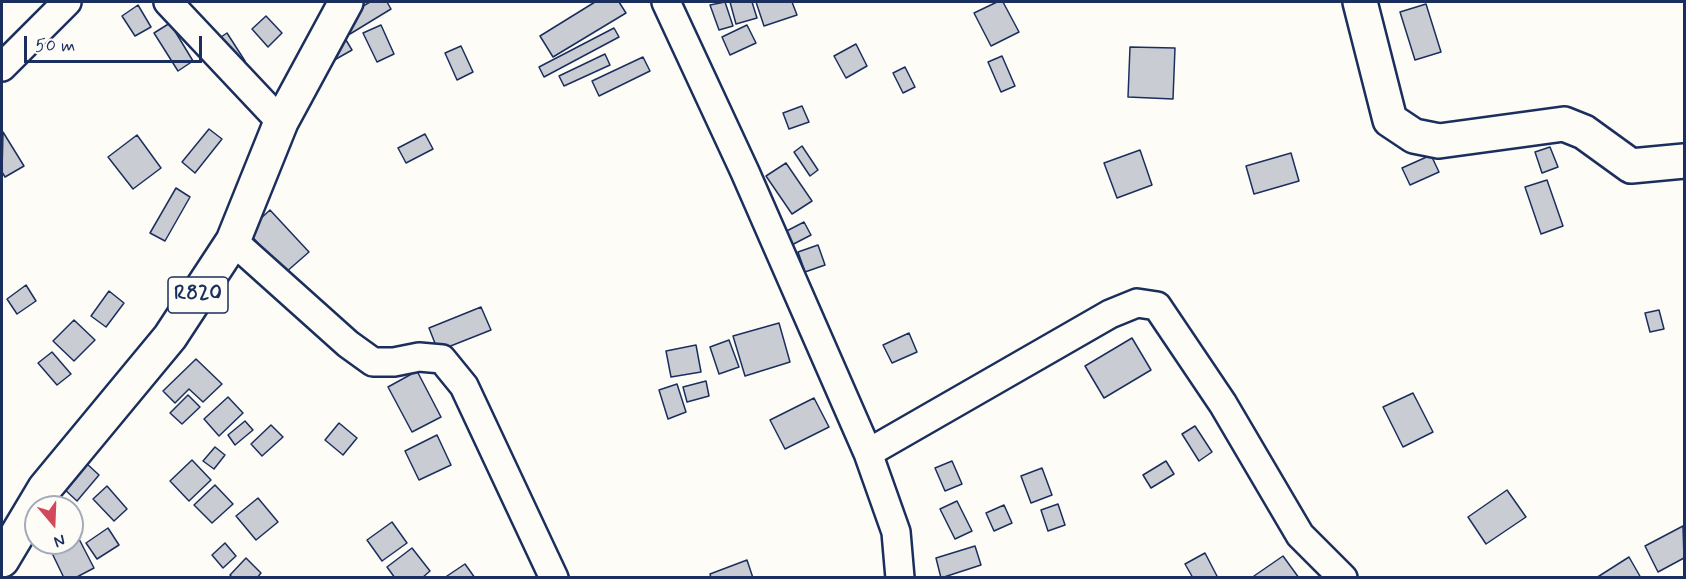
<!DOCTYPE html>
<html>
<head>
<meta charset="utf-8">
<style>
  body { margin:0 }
  #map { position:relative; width:1686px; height:579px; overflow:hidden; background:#fdfcf7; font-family:Mynerve,sans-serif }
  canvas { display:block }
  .frame { position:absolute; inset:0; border:3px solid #1b2f5e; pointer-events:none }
  .north { position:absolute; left:24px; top:495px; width:60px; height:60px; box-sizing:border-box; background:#fdfcf7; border:2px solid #a3aaba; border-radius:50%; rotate:161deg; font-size:16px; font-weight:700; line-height:24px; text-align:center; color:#1b2f5e }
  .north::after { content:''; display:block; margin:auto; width:21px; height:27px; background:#d1495b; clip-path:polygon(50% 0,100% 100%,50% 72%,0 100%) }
  .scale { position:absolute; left:24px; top:36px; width:178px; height:27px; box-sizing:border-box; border:3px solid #1b2f5e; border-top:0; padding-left:8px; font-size:18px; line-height:21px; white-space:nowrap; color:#1b2f5e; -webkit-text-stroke:4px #fdfcf7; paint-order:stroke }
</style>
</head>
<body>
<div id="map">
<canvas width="1686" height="579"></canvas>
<div class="frame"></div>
<div class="north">N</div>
<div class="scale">50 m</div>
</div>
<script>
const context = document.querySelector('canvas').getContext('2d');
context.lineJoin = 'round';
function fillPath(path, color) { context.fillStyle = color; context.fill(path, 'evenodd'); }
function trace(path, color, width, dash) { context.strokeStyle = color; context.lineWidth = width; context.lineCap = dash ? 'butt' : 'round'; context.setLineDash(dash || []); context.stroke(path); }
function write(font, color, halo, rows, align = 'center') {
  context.font = font + ' Mynerve,sans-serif'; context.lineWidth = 5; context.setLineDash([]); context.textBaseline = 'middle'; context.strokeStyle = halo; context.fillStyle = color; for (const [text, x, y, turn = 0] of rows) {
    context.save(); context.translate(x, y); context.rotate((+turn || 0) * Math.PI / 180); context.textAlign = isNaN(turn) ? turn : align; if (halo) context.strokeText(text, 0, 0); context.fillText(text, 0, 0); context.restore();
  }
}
const building = new Path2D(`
  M370,2H387L391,9L350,34L341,19Z
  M595,2H619L626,13L553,57L540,36Z
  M725,2L733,26L719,30L710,5Z
  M730,2H752L757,18L736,24Z
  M756,2H792L797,15L764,26Z
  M997,2H1003L1019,32L991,46L974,13Z
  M1426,4L1441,52L1415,60L1400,12Z
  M138,5L151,27L135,36L122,16Z
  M266,16L282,33L268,47L252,29Z
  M170,23L193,61L178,71L154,33Z
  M381,25L394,54L377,62L363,33Z
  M747,25L756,43L730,55L722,37Z
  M614,28L619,37L544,77L539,67Z
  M227,33L245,61L233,68L215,41Z
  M346,40L352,50L329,63L323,52Z
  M856,44L867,66L846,78L834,56Z
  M461,46L473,72L457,80L445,53Z
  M1130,47L1175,48L1173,99L1128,97Z
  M605,54L610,65L564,86L559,76Z
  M1002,56L1015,86L1001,92L988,62Z
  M643,57L650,71L599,96L592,81Z
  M905,67L915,87L903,93L893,73Z
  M802,106L809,122L789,129L783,113Z
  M209,129L222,139L195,173L182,162Z
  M3,132L24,166L5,177L2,172Z
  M425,134L433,149L406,163L398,148Z
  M137,135L161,168L133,189L108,157Z
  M802,146L818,170L810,176L794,152Z
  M1550,147L1558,167L1542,173L1535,152Z
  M1140,150L1152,185L1117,198L1104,163Z
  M1291,153L1299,181L1254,194L1246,166Z
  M1431,155L1439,172L1410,185L1402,168Z
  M786,163L812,201L792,214L766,176Z
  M1547,180L1563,226L1541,234L1525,187Z
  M176,188L190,197L165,241L150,233Z
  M270,210L309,252L285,273L247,231Z
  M804,222L811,235L784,249L777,236Z
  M818,245L825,265L805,272L798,252Z
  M26,285L36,301L17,314L7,299Z
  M109,291L124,303L106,327L91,316Z
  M481,307L491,330L438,351L429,328Z
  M1659,310L1664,329L1650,332L1645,313Z
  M74,320L95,340L74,361L53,341Z
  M779,323L790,362L745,376L733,336Z
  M909,333L917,352L892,363L883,345Z
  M1132,338L1151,370L1104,398L1085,366Z
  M729,340L739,367L719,374L710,347Z
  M696,345L701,372L671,377L666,351Z
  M52,352L71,374L57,385L38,363Z
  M196,359L222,384L203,402L189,389L175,403L163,391Z
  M417,371L441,417L412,432L388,387Z
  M706,381L709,396L687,402L683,387Z
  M677,384L686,412L668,419L659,390Z
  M1413,393L1433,432L1403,447L1383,407Z
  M188,395L200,407L182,424L170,413Z
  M228,397L243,413L219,436L204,419Z
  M814,398L829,427L785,449L770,420Z
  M245,421L253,430L235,445L228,435Z
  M339,423L357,438L343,455L325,440Z
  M271,425L283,437L262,456L251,444Z
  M1195,426L1212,452L1199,461L1182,434Z
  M437,435L451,465L419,480L405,451Z
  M215,447L225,455L214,469L203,461Z
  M192,460L211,480L189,501L170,481Z
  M952,461L962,484L945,491L935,468Z
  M1166,461L1174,474L1151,488L1143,475Z
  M86,463L99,475L77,501L63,488Z
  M1042,468L1052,495L1031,503L1021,476Z
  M215,485L233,504L212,523L194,505Z
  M107,486L127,509L114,521L93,499Z
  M1507,490L1526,517L1486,544L1468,517Z
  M258,498L278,522L256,540L236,516Z
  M957,501L972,531L955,539L940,509Z
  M1058,504L1065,525L1048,531L1041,510Z
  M1004,505L1012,523L994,531L986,513Z
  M392,522L407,543L382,561L367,540Z
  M1683,526L1684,558L1658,572L1645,546Z
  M108,528L119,545L97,559L86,543Z
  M78,537L94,568L75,578H64L51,551L72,543Z
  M225,543L236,556L223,568L212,555Z
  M975,546L981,565L941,578L936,558Z
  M412,548L430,571L422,578H395L387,567Z
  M1205,553L1218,578H1193L1185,564Z
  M1283,556L1299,578H1255L1254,576Z
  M1629,557L1641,578H1596Z
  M246,558L261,573L257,578H233L230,575Z
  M747,560L753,578H711L710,574Z
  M465,564L475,578H444Z`);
fillPath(building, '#c9ccd3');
trace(building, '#1b2f5e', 1.5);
const minor = new Path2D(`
  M168,2L281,122
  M666,2L745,172L868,453L896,532L900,578
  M2,67L67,2
  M233,241L348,344L373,362H394L419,357L442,359L464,386L554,578
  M868,453L1110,314L1137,303L1157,306L1223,404L1300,535L1343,578`);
const major = new Path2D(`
  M1360,2L1390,120L1414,136L1439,141L1564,124L1584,132L1631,166L1684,161
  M2,560L45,488L170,337L233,241L281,122L346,2`);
trace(minor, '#1b2f5e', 32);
trace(major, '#1b2f5e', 38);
trace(minor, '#fdfcf7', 27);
trace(major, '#fdfcf7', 33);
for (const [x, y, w] of [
  [198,295,60]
]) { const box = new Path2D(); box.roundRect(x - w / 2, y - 18, w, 36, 4.5); context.fillStyle = '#fdfcf7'; context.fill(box); trace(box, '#1b2f5e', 1.5); }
write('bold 21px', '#1b2f5e', null, [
  ["R820",198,295]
]);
</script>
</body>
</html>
